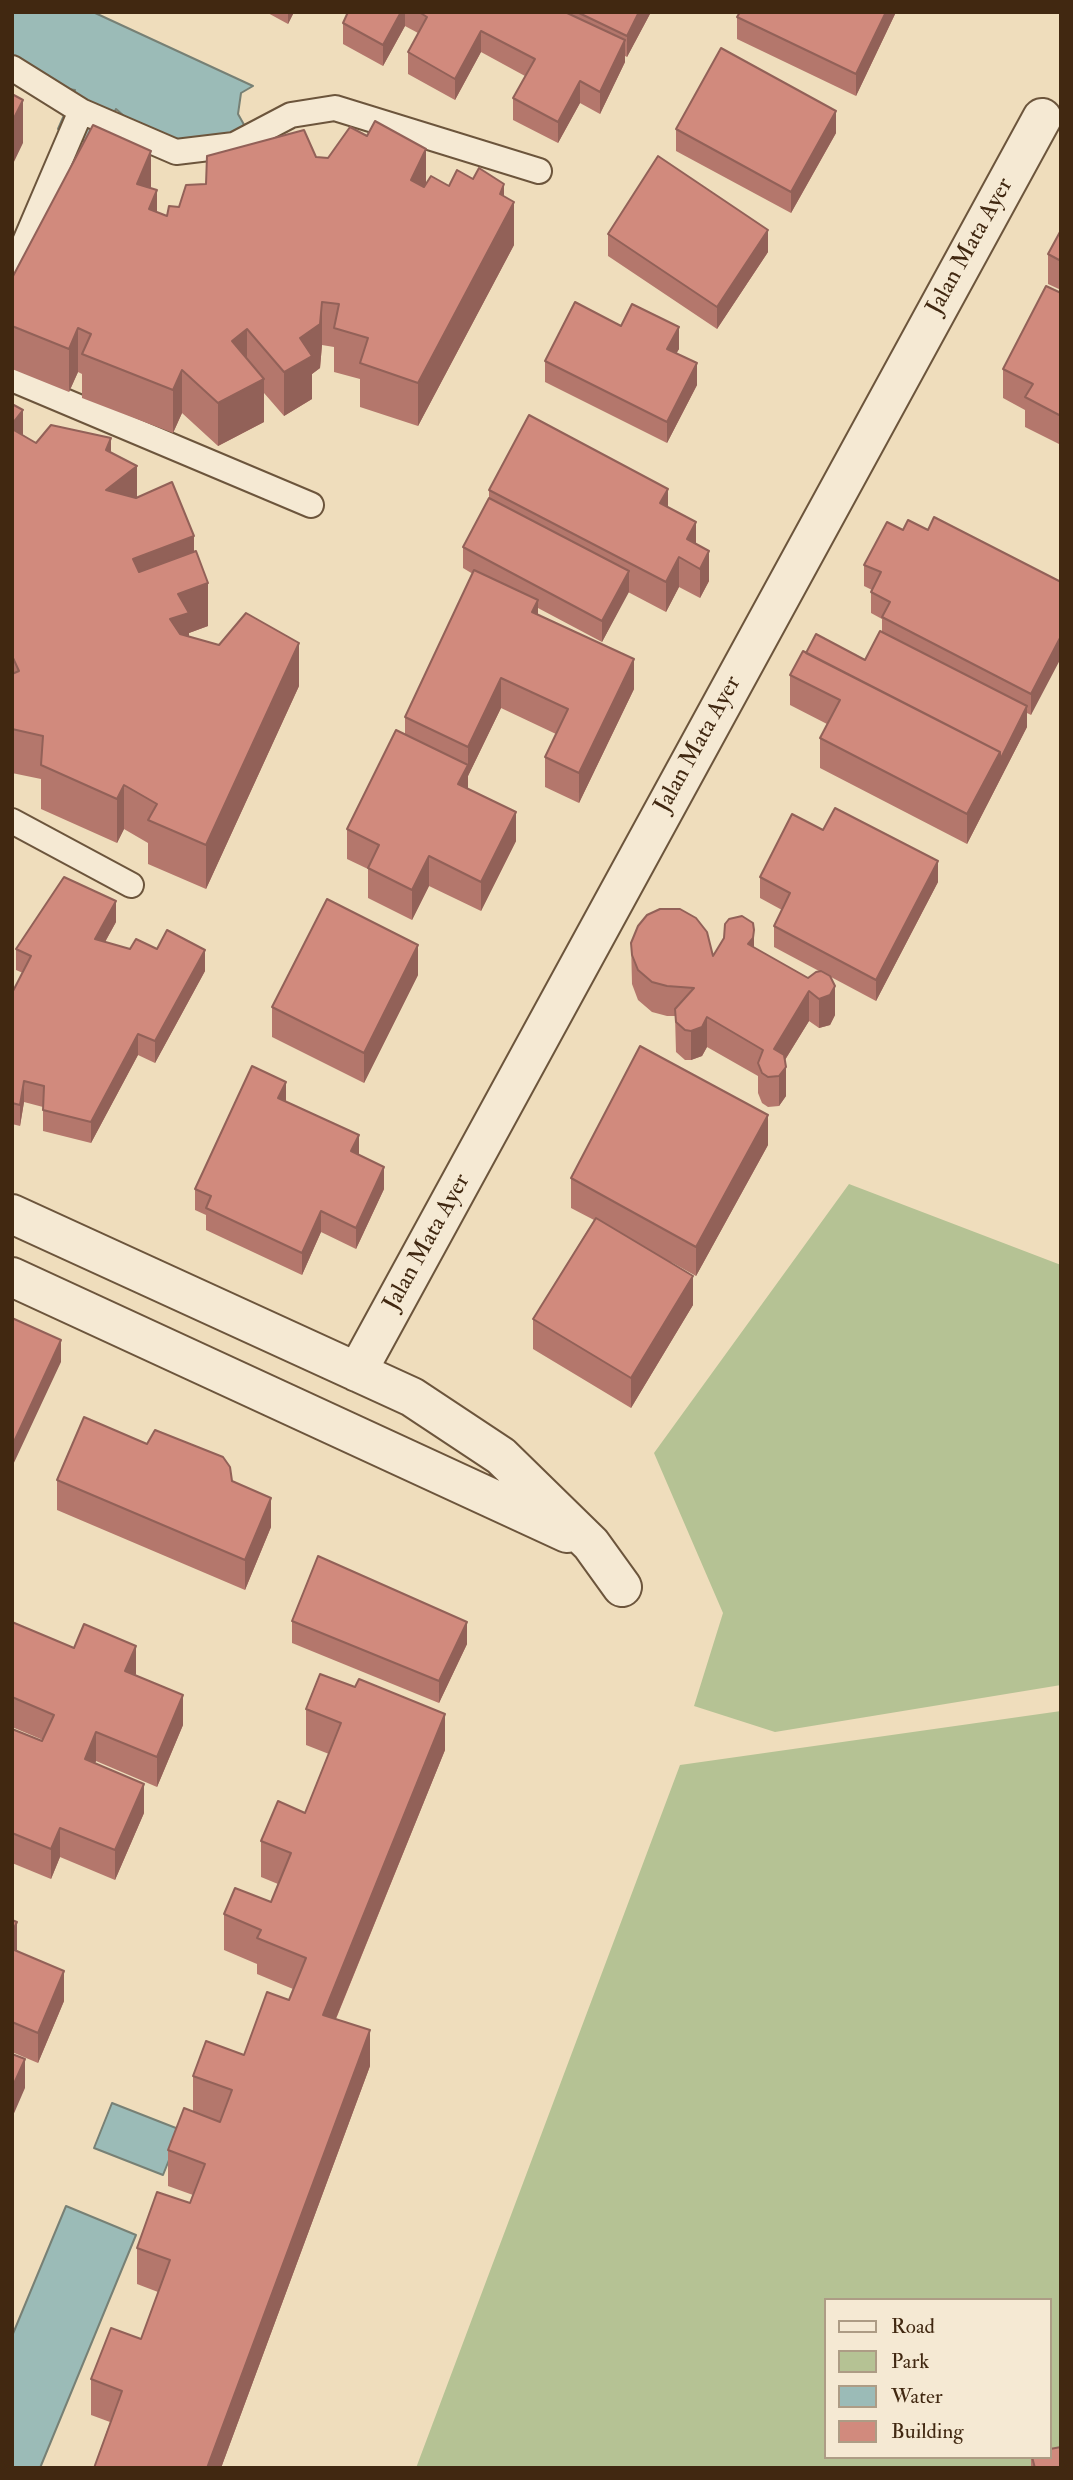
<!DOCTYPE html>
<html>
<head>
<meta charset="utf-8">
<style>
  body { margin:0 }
  #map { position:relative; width:1073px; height:2480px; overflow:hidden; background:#efddbc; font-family:"IM FELL Double Pica",serif }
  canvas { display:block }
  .frame { position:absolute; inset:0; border:14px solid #412811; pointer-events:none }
  .legend { position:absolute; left:824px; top:2298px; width:228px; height:161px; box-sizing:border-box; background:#f5e9d3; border:2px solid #ad9c85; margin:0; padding:9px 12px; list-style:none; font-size:21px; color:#412811 }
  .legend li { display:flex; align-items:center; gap:14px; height:35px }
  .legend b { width:35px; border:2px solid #ad9c85 }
</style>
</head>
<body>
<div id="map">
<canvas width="1073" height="2480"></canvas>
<div class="frame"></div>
<ul class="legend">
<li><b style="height:9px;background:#f5e9d3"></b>Road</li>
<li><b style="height:19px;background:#b5c294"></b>Park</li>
<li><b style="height:19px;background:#9bbbb7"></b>Water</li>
<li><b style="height:19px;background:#d18a7d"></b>Building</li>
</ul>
</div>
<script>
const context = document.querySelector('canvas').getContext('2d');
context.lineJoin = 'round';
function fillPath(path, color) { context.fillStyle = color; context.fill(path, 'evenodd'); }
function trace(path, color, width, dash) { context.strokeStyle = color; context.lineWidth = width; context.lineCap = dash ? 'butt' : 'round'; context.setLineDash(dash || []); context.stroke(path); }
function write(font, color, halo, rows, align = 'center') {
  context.font = font + ' "IM FELL Double Pica",serif'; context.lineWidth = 7; context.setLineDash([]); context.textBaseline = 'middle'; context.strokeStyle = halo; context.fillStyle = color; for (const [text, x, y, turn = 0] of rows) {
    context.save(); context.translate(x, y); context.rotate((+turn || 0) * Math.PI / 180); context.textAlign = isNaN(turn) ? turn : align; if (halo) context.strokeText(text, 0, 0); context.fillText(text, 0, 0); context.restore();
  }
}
fillPath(new Path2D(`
  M849,1184L1061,1265V1685L775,1732L694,1706L723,1613L654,1453Z
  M1061,1711V2468H416L680,1765ZM826,2300H1050V2457H826Z`), '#b5c294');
const water = new Path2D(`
  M12,12H93L253,86L241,93L238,114L247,130L208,145L156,144L116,109L98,148L58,129L75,90L16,81L12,76Z
  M112,2103L181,2130L163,2175L94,2148Z
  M66,2206L136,2235L40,2468H12V2336Z`);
fillPath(water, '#9bbbb7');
trace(water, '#778075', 2);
const lane = new Path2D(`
  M12,68L81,111L176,152L234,145L291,115L335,108L539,171
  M12,272L81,111
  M12,379L311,505
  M12,821L131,885`);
const street = new Path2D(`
  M12,1214L412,1397L501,1456L591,1544L622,1587
  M12,1277L567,1533
  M357,1372L1042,118`);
trace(lane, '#6c553c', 28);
trace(street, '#6c553c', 42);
trace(lane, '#f5e9d3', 24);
trace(street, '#f5e9d3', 38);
fillPath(new Path2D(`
  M266,12H294L288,24Z
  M348,12H651L627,57L625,56V62L600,114L580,103L558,143L513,120V98L525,76L481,52L455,100L408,74V52L418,33L405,26L383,66L343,44V23Z
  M896,12L856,96L737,39V17Z
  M676,129L836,133L791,213L676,151Z
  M316,157L426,184L449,186L504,197L514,245L418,426L360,407V379L334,372V347L322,345L320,368L312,374V399L284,416L264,393V422L218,446L182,413L173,433L82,398V374L78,372L69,392L12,369V278L151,189L157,212L167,216L179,207L206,184Z
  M1061,230V290L1048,284V254Z
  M608,234L768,252L717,329L608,256Z
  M1061,293V445L1025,427V410L1003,398V369Z
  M621,326L679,349L676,353L697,385L667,443L545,382V361Z
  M12,388L14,405L23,435L36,443L111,453L137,498L194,551L208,626L189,633V637L299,686L206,889L148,864V843L124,829L117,843L41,809V779L12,773Z
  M489,490L668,508L696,543L709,581L700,598L679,587L666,612L628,592L602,642L538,608V614L634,689L579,803L545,787V757L556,734L501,708L468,776V789L516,841L481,911L429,886L412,920L368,898V869L347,859V829L405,734V717L473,574L463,568V547L489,498Z
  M903,530H928L1061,582L1031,715L1027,713V727L967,844L820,768V738L827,724L790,705V675L806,653L865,660L882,632V619L871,613V592L872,590L864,586V565Z
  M823,830L938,882L876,1001L831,977L835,1015L830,1025L819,1028L809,1021L785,1060L786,1096L779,1106L768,1107L762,1103L758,1093V1076L707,1047L702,1056L691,1060H685L676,1052L675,1016H667L652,1012L638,1000L632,984L631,943L713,956L754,948L808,978L819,971L774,947V926L782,910L760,898V877Z
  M116,922L105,942L205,971L155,1063L138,1055L91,1143L43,1131V1107L24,1102L20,1126L12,1124V993L23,973L16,970V949Z
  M418,975L364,1083L272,1037V1007Z
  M286,1102L359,1155L384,1189L356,1249L321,1232L302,1275L206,1230V1215L195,1210V1189Z
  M768,1145L696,1276L671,1262L693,1305L631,1408L533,1349V1319L594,1220L571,1208V1178Z
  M57,1480L232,1481L271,1527L245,1590L57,1510Z
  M292,1621L467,1644L439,1703L292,1643Z
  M12,1622L136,1676L183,1725L157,1787L96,1761L95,1763L144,1813L115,1880L60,1857L51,1879L12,1863V1729L42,1741L43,1740L12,1727Z
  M306,1709L445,1750L336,2019L370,2066L221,2468H94L110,2422L91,2415V2379L141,2339L158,2292L137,2284V2248L190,2203L193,2195L168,2186V2150L193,2111V2076L244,2055L289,2000L293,1989L257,1974V1964L224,1950V1914L271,1902L278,1884L261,1877V1841L305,1813L329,1754L306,1745Z
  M12,1920L17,1951L64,2001L38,2063L12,2052Z
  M1031,2457H1050L1061,2468H1031Z`), '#b4776c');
fillPath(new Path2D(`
  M288,12H294L288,24Z
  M401,12H405V26L383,66V45Z
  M639,12H651L627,57V36Z
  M886,12H896L856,96V74Z
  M481,31V52L455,100V79Z
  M625,40V62L600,114V92Z
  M580,81V103L558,143V122Z
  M23,100V143L12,166V122Z
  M836,111V133L791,213V192Z
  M426,149V192L411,180Z
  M151,151V195L137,184Z
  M504,184V219L514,202V245L418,426V383Z
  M157,190V234L149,209Z
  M768,230V252L717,329V307Z
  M322,302V345L320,368L312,374V399L284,416V372L300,338Z
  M679,327V349L667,370V349Z
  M78,328V372L69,392V349Z
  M247,329V372L232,341Z
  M697,363V385L667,443V422Z
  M182,370V413L173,433V390Z
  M264,379V422L218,446V403Z
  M14,389V422L23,410V454L12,467V392Z
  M111,438V481L137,466V510L106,534V450Z
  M668,489V518L660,503Z
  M696,522V551L687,539Z
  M194,536V580L133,602V559Z
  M709,551V581L700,598V569Z
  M679,557V587L666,612V582Z
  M629,571V592L602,642V621Z
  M208,583V626L189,633V656L170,619L178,594Z
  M538,600V630L532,612Z
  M1061,636V658L1031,715V694Z
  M299,643V686L206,889V845Z
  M13,658V702H12V659Z
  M634,659V689L579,803V773Z
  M501,678V708L468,776V747Z
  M1027,706V727L967,844V814L1000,752Z
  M468,765V795L458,784Z
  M124,785V829L117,843V799Z
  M516,812V841L481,911V882Z
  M429,856V886L412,920V890Z
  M938,861V882L876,1001V980Z
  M116,901V922L95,960V939Z
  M754,930V960L748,944Z
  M418,945V975L364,1083V1053Z
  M205,950V971L155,1063V1041Z
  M835,986V1015L830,1025L819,1028V999Z
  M809,991V1021L775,1076L774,1049Z
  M707,1017V1047L702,1056L691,1060V1031Z
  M138,1034V1055L91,1143V1122Z
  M786,1067V1096L779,1106V1076Z
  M24,1081V1102L20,1126V1105Z
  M286,1082V1103L278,1098Z
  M768,1115V1145L696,1276V1247Z
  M359,1135V1157L351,1151Z
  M384,1167V1189L356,1249V1228Z
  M321,1211V1232L302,1275V1253Z
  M693,1276V1305L631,1408V1378Z
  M61,1340V1362L12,1467V1446Z
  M271,1498V1527L245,1590V1560Z
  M467,1622V1644L439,1703V1681Z
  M136,1646V1675L125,1671Z
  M183,1695V1725L157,1787V1757Z
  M445,1714V1750L323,2050V2015Z
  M96,1732V1761L85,1788V1759Z
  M144,1784V1813L115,1880V1850Z
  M60,1828V1857L51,1879V1849Z
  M17,1922V1951L12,1962V1932Z
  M64,1971V2001L38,2063V2033Z
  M370,2030V2066L221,2468H207Z
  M25,2059V2088L12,2118V2088Z`), '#926158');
const building = new Path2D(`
  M348,12H401L383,45L343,23Z
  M419,12H565L625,40L600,92L580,81L558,122L513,98L535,59L481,31L455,79L408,52L427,17Z
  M577,12H639L627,36Z
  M740,12H886L856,74L737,17Z
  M721,48L836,111L791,192L676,129Z
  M12,94L23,100L12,122Z
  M375,121L426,149L411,180L424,187L431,176L449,186L457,170L473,179L479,168L504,184L500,194L514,202L418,383L360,363L368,338L334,328L339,304L322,302L320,324L300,338L312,356L284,372L247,329L232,341L264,379L218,403L182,370L173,390L82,354L91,334L78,328L69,349L12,326V278L93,125L151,151L137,184L157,190L149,209L167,216L169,206L179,207L186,185L206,184L207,156L304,130L316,157L328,158L350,127L367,136Z
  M658,156L768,230L717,307L608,234Z
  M1061,230V261L1048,254Z
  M1046,286L1061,293V416L1025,397L1033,384L1003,369Z
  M575,302L621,326L632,304L679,327L667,349L697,363L667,422L545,361Z
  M12,404L23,410L12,424Z
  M529,415L668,489L660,503L696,522L687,539L709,551L700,569L679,557L666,582L489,490Z
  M51,425L111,438L106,450L137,466L106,490L136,498L172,482L194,536L133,559L139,572L196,551L208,583L178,594L189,613L170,619L180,634L219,645L246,613L299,643L206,845L148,820L157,804L124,785L117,799L41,765L43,736L12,729V674L19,671L13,658L12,659V429L36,443Z
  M489,498L629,571L602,621L463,547Z
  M934,517L1061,582V636L1031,694L882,617L890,602L871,592L881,572L864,565L887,522L903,530L908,520L928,530Z
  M474,570L538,600L532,612L634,659L579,773L545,757L568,709L501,678L468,747L405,717Z
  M880,631L1027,706L1000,760V752L806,653L816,634L865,660Z
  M803,651L1000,752L967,814L820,738L840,700L790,675Z
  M396,730L468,765L458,784L516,812L481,882L429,856L412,890L368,868L379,845L347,829Z
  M835,808L938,861L876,980L774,926L790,893L760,877L792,814L823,830Z
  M64,877L116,901L95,939L130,949L136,939L157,949L167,930L205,950L155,1041L138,1034L91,1122L43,1110L44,1086L24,1081L20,1105L12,1103V993L31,956L16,949Z
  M327,899L418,945L364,1053L272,1007Z
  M660,909H680L696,918L707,932L713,956L724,938L725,924L729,919L742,916L753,923L754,930L753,938L748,944L808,978L816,972L821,971L830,976L835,986L830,995L819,999L809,991L774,1049L784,1055L786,1067L779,1076L768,1077L762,1073L758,1063L763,1050L707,1017L702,1027L691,1031L685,1030L676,1022L675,1009L694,988L667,986L652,982L638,970L632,955L631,943L638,926L647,915Z
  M640,1046L768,1115L696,1247L571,1178Z
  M252,1066L286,1082L278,1098L359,1135L351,1151L384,1167L356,1228L321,1211L302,1253L206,1208L211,1196L195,1189Z
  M596,1218L693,1276L631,1378L533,1319Z
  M12,1318L61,1340L12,1446Z
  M84,1417L147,1444L155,1430L223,1457L230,1467L232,1481L271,1498L245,1560L57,1480Z
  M318,1556L467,1622L439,1681L292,1621Z
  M12,1622L74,1648L84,1624L136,1646L125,1671L183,1695L157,1757L96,1732L85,1759L144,1784L115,1850L60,1828L51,1849L12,1833V1729L42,1741L54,1715L12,1697Z
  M320,1674L355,1687L359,1679L445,1714L323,2015L370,2030L207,2468H94L122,2391L91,2379L111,2328L141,2339L170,2260L137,2248L157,2192L190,2203L205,2164L168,2150L184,2108L220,2122L232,2090L193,2076L206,2041L244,2055L267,1992L289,2000L306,1958L257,1938L261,1930L224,1914L235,1888L271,1902L291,1853L261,1841L278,1801L305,1813L341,1723L306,1709Z
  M12,1920L17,1922L12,1932Z
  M12,1949L64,1971L38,2033L12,2022Z
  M12,2054L25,2059L12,2088Z
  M1061,2447V2468H1035L1032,2457H1050V2449Z`);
fillPath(building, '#d18a7d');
trace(building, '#926158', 2);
write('24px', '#412811', '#f5e9d3', [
  ["Jalan Mata Ayer",971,247,-61],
  ["Jalan Mata Ayer",699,745,-61],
  ["Jalan Mata Ayer",428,1243,-61]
]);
</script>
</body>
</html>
